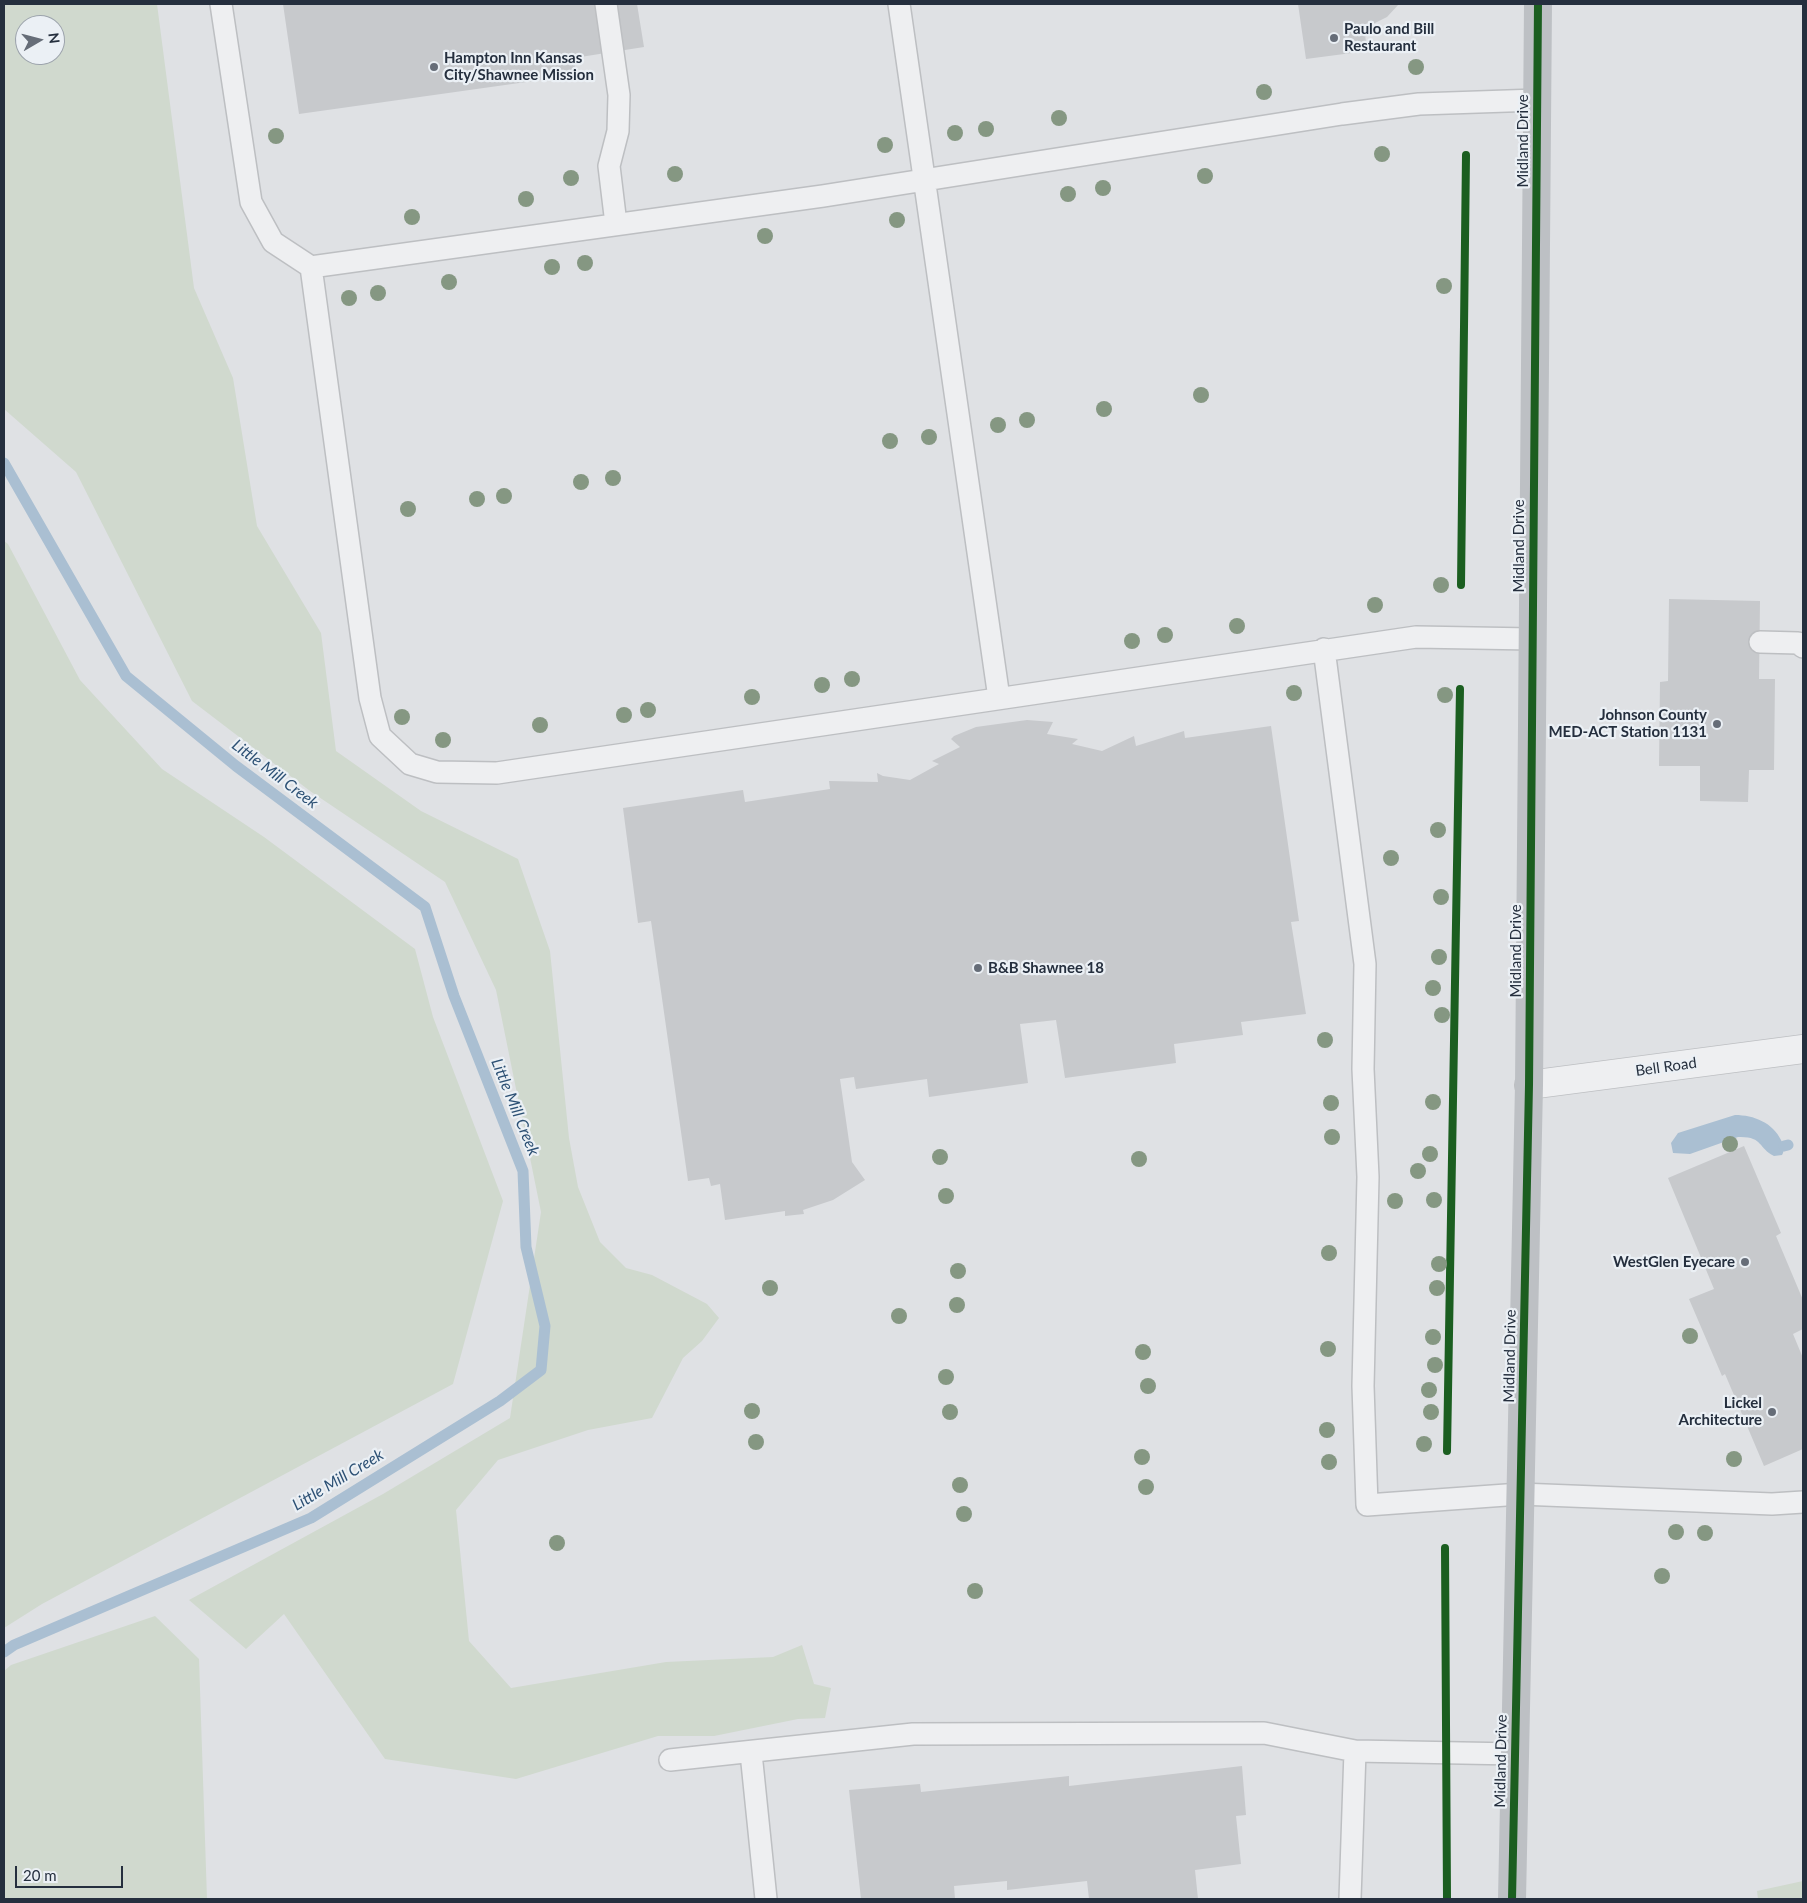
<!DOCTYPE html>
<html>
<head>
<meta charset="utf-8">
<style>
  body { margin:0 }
  #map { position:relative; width:1807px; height:1903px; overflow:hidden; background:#dfe1e4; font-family:Lato,sans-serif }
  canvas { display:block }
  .frame { position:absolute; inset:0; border:5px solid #252f3e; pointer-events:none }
  .north { position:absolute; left:15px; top:15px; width:50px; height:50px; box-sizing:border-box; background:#ebf0f5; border:1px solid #9ca3ac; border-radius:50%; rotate:82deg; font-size:14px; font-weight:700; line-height:20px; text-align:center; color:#252f3e }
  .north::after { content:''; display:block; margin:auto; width:18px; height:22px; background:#666d78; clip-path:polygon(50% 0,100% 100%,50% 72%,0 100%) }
  .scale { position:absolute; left:15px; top:1866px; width:108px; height:22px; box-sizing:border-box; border:2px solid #252f3e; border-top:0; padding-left:6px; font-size:15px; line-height:18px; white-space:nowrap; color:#252f3e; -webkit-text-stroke:4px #ebf0f5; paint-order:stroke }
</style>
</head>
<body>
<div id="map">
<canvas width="1807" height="1903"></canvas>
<div class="frame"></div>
<div class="north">N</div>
<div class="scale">20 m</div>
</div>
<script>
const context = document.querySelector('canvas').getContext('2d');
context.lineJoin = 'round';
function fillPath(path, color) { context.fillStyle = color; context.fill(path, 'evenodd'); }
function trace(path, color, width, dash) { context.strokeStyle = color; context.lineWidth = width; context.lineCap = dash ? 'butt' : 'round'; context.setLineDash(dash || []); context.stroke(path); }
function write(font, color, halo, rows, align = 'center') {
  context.font = font + ' Lato,sans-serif'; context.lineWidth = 4.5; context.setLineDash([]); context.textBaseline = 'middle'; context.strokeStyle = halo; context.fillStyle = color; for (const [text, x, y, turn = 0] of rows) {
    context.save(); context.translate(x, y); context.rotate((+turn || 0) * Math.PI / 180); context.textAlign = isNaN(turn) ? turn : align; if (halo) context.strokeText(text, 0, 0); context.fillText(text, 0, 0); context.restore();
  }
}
fillPath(new Path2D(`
  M4,4H157L194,288L233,378L257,526L321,633L336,751L421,811L518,859L550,951L569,1138L578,1187L600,1242L626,1268L652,1275L707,1304L719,1318L702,1341L683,1358L652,1418L588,1430L498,1460L456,1510L469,1641L511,1688L666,1662L773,1657L802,1645L814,1684L831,1688L825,1718L798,1719L714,1736H658L516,1779L385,1759L284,1614L246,1649L189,1600L383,1494L510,1418L541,1212L496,990L445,882L310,791L192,701L76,472L4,409ZM25,25H55V55H25Z
  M4,541L8,544L80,680L162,769L264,837L415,949L433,1017L503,1201L453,1384L42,1604L4,1628Z
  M155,1616L199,1659L207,1899H4V1671L11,1665Z
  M1803,1881V1899H1758L1757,1891Z`), '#d0d9ce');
fillPath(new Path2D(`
  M1735,1115C1754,1115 1773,1123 1781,1140C1784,1145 1785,1150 1782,1155L1774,1156C1758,1148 1763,1136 1738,1137L1690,1154L1673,1153L1671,1143L1678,1133Z`), '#aabfd2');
trace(new Path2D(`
  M4,463L126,676L236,766L425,907L454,996L523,1171L526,1247L545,1326L541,1370L500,1401L311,1518L14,1645L4,1652
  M1784,1146L1788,1145`), '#aabfd2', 11);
fillPath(new Path2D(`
  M283,4H637L644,47L574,58L576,75L299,114Z
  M1298,4H1399L1387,17L1373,24L1364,26L1367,51L1306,59Z
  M1669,599L1760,601L1759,679H1775L1774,770H1749L1748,802L1700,801V766H1659L1660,682L1668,681Z
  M1027,720L1053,722L1047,734L1078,739L1072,744L1102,751L1134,736L1136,746L1184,731L1185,738L1271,726L1299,921L1291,922L1306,1014L1241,1022L1243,1035L1174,1044L1176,1063L1065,1078L1056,1020L1020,1024L1028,1083L929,1097L927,1079L856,1089L854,1077L840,1079L852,1162L865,1180L833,1200L803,1210L804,1214L785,1216V1211L725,1220L720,1184L711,1186L709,1178L688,1181L651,921L638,923L623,808L743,790L745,802L830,789L829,781L878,782L877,773L883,776L910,780L939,764L932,761L960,747L951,739L954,736L976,727Z
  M1744,1146L1781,1233L1776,1236L1803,1300V1329L1793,1334L1803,1358V1449L1764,1466L1725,1374L1722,1376L1689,1299L1714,1289L1668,1178Z
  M1242,1766L1246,1815L1236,1816L1241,1864L1195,1870L1198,1899H1089L1087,1881L1007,1890V1881L954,1886L955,1899H861L849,1790L920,1784L921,1792L1069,1776V1786Z`), '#c7c9cc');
const service = new Path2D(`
  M221,4L251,202L273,242L311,267L823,196L1342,114L1419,104L1537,100
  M606,4L619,95L618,131L609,166L616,224
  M899,4L999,698
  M311,267L370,698L380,736L410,764L437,772L497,773L1416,637L1532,639
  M1760,642L1798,643L1803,647
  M1324,649L1365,964L1363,1069L1368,1177L1363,1386L1367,1505L1520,1494L1772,1504L1803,1502
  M751,1753L766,1899
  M670,1760L913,1734L1264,1733L1355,1751L1515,1754
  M1350,1899L1355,1751`);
const minor = new Path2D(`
  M1529,1085L1803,1049`);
trace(service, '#bdbfc2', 24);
trace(minor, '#bdbfc2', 30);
trace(service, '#eeeff1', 21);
trace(minor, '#eeeff1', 28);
trace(new Path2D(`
  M1512,1899L1529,1085L1538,4`), '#bdc0c4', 28);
trace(new Path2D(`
  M1461,585L1466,155
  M1447,1451L1460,689
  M1445,1548L1447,1899
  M1512,1899L1529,1085L1538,4`), '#1b5e20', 8);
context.fillStyle = '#859782';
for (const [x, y] of [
  [1416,67],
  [1264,92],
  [1059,118],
  [986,129],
  [955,133],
  [276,136],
  [885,145],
  [1382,154],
  [675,174],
  [1205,176],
  [571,178],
  [1103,188],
  [1068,194],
  [526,199],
  [412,217],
  [897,220],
  [765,236],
  [585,263],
  [552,267],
  [449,282],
  [1444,286],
  [378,293],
  [349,298],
  [1201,395],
  [1104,409],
  [1027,420],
  [998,425],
  [929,437],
  [890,441],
  [613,478],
  [581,482],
  [504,496],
  [477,499],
  [408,509],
  [1441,585],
  [1375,605],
  [1237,626],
  [1165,635],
  [1132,641],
  [852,679],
  [822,685],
  [1294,693],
  [1445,695],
  [752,697],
  [648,710],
  [624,715],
  [402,717],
  [540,725],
  [443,740],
  [1438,830],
  [1391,858],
  [1441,897],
  [1439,957],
  [1433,988],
  [1442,1015],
  [1325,1040],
  [1433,1102],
  [1331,1103],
  [1332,1137],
  [1730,1144],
  [1430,1154],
  [940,1157],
  [1139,1159],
  [1418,1171],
  [946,1196],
  [1434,1200],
  [1395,1201],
  [1329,1253],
  [1439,1264],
  [958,1271],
  [770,1288],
  [1437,1288],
  [957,1305],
  [899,1316],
  [1690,1336],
  [1433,1337],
  [1328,1349],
  [1143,1352],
  [1435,1365],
  [946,1377],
  [1148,1386],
  [1429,1390],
  [752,1411],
  [950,1412],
  [1431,1412],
  [1327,1430],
  [756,1442],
  [1424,1444],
  [1142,1457],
  [1734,1459],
  [1329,1462],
  [960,1485],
  [1146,1487],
  [964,1514],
  [1676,1532],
  [1705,1533],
  [557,1543],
  [1662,1576],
  [975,1591]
]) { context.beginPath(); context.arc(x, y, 8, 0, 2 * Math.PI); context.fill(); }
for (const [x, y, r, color] of [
  [1334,38,5,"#666d78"],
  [434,67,5,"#666d78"],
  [1717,724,5,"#666d78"],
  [978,968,5,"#666d78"],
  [1745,1262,5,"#666d78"],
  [1772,1412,5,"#666d78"]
]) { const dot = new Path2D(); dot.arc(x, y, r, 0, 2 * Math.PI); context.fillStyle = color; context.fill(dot); trace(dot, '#ebf0f5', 2); }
write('bold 15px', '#252f3e', '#ebf0f5', [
  ["Paulo and Bill",1344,29],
  ["Restaurant",1344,46],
  ["Hampton Inn Kansas",444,58],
  ["City/Shawnee Mission",444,75],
  ["Johnson County",1707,715,"right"],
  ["MED-ACT Station 1131",1707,732,"right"],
  ["B&B Shawnee 18",988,968],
  ["WestGlen Eyecare",1735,1262,"right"],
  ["Lickel",1762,1403,"right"],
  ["Architecture",1762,1420,"right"]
], 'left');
write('15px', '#252f3e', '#ebf0f5', [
  ["Midland Drive",1523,141,-90],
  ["Midland Drive",1519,546,-90],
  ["Midland Drive",1516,951,-90],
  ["Bell Road",1666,1067,-8],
  ["Midland Drive",1510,1356,-89],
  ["Midland Drive",1501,1761,-89]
]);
write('italic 16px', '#2c5074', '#ebf0f5', [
  ["Little Mill Creek",275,774,37],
  ["Little Mill Creek",515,1107,68],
  ["Little Mill Creek",338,1480,-31]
]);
</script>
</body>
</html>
